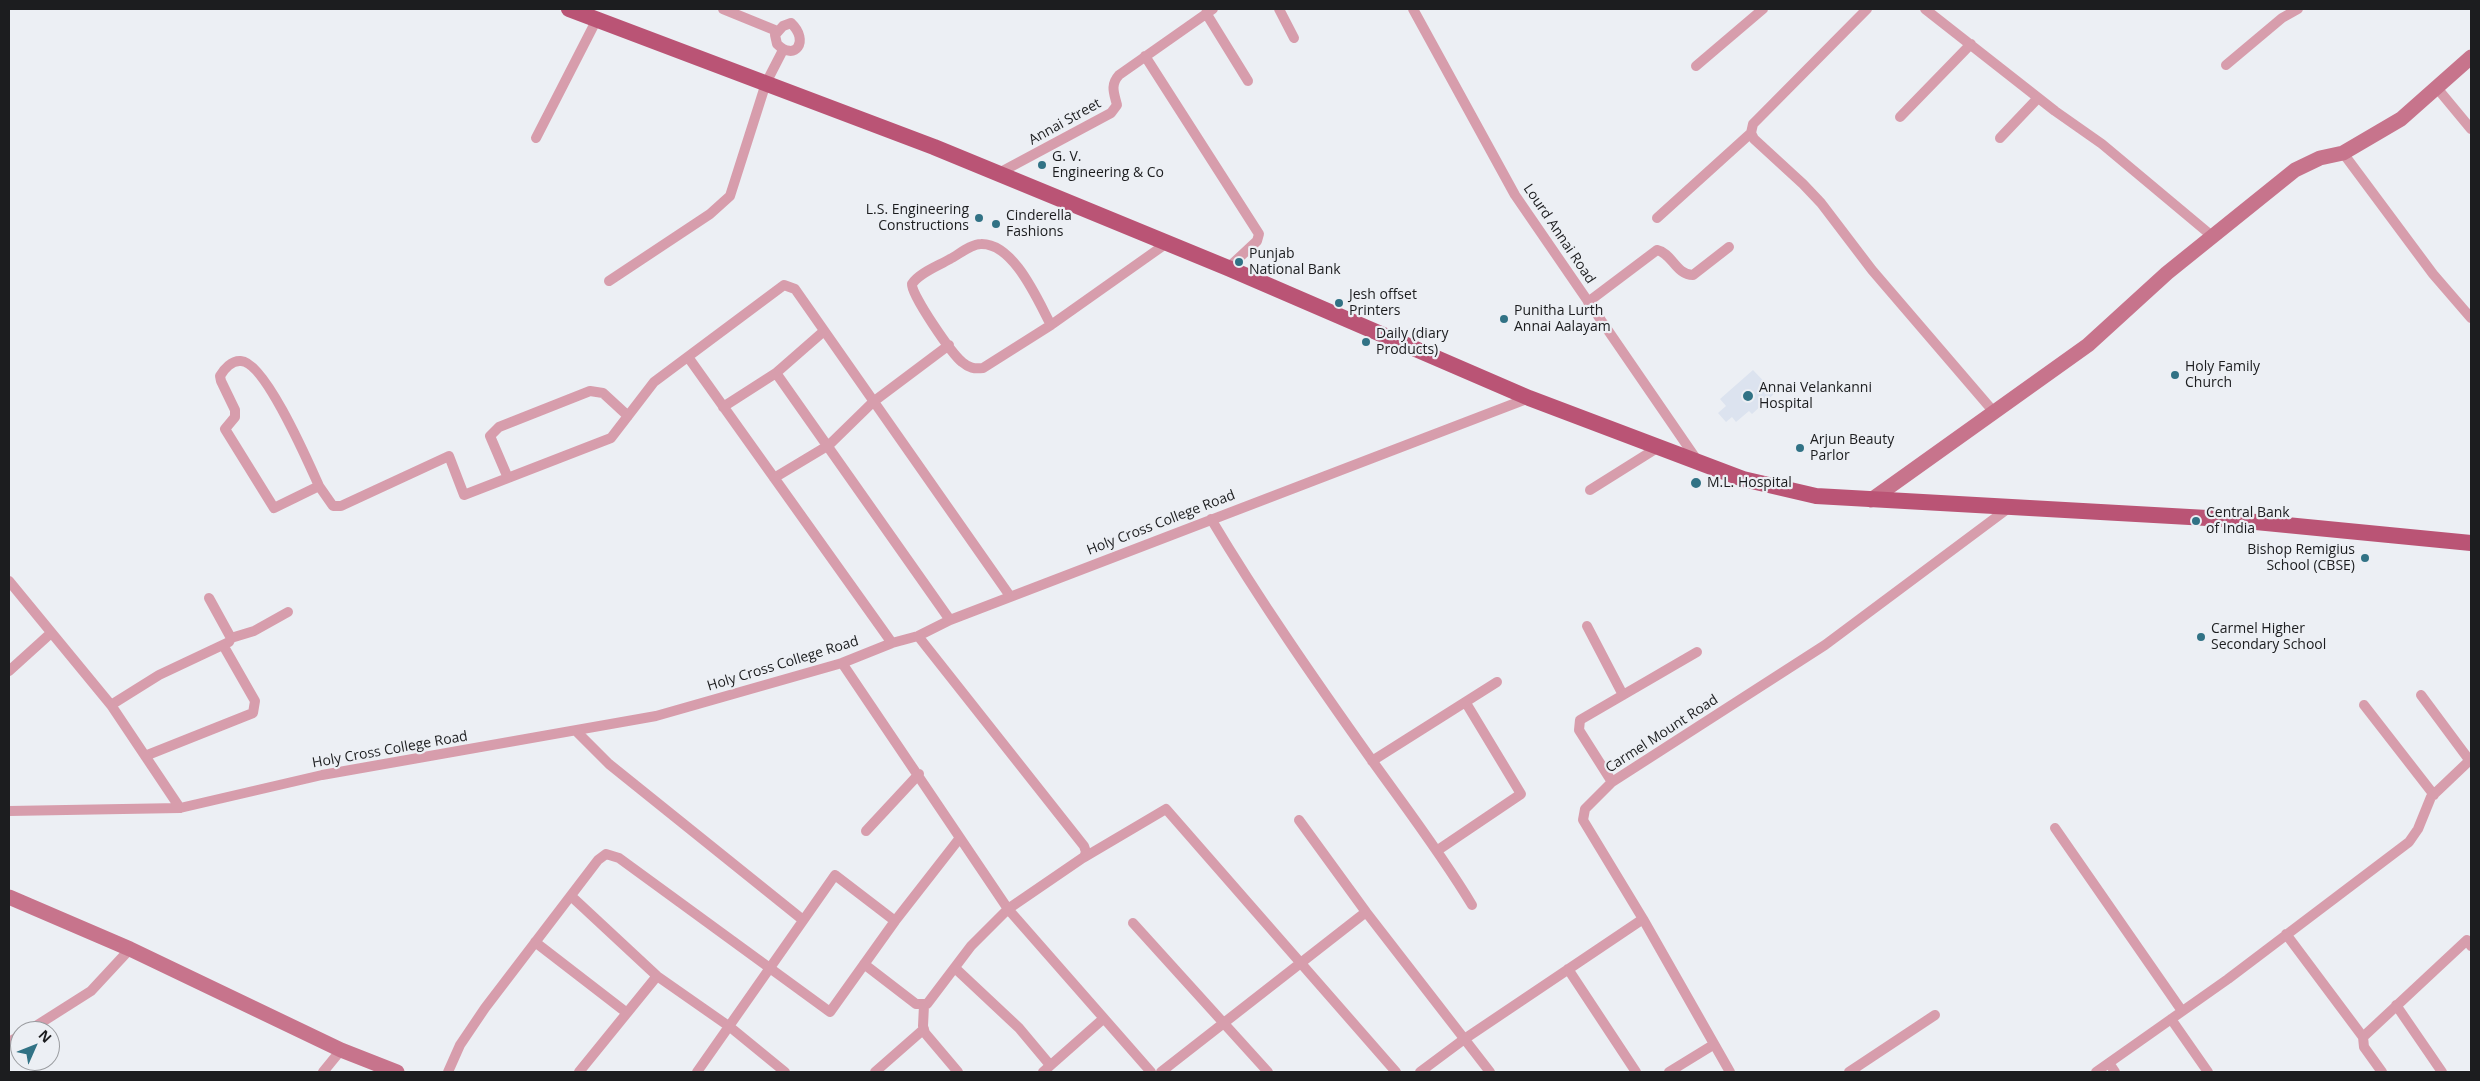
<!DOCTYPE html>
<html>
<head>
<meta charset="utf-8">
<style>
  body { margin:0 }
  #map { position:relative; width:2480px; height:1081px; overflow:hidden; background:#eceff4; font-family:"Open Sans",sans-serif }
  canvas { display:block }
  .frame { position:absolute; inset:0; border:10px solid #1c1d1f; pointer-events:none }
  .north { position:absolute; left:10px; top:1021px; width:50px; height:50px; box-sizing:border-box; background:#eceff4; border:1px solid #999b9f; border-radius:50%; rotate:46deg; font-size:14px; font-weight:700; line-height:20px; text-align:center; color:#1c1d1f }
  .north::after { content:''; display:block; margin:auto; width:18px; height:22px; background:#317285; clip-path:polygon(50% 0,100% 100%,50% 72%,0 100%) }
</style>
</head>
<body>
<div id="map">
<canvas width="2480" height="1081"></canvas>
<div class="frame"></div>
<div class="north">N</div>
</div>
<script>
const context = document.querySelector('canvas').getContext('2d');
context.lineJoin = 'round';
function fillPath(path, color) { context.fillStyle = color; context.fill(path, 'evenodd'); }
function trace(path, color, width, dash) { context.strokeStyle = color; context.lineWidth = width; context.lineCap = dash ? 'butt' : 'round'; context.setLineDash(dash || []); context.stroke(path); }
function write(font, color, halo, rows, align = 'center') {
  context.font = font + ' "Open Sans",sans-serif'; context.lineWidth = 4.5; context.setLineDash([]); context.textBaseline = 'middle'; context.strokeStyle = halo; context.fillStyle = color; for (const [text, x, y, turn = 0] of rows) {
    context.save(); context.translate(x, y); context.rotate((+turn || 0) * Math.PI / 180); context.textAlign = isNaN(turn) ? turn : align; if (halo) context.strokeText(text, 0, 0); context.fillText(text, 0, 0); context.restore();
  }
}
fillPath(new Path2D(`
  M1753,370L1775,393L1752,414L1749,411L1736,422L1732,417L1726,422L1718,413L1726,406L1720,399Z`), '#dce3ef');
trace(new Path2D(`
  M723,9L777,31
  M1279,9L1294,38
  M1413,9L1515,195L1697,460
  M1867,9L1753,124L1751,133L1754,139L1803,184L1821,203L1872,270L1993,411
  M1925,9L2055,111L2102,144L2212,236
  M1206,13L1248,81
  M791,23C810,41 795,62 777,44L775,35L783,26Z
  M1145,56L1259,234L1257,241L1228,268
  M2226,65L2282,18L2298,9
  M1696,66L1763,9
  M2437,88L2471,129
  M1900,117L1971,44
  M536,138L597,19
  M2000,138L2038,98
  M2343,153L2433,274L2471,318
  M999,173L1111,113L1117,105C1114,93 1110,85 1119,75L1213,9
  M1657,218L1751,133
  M609,281L710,214L730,196L766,83L783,50
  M1588,302L1657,250C1672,253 1676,275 1693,275L1729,247
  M1051,325C1038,301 1014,243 981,244C971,244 958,255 950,259C938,266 919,273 912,284C911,295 952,354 962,362C969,368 974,369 983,368L1051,325L1167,243
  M688,357L892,643
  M776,373L950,620
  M723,407L776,373L824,331
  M508,478L490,436L499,427L590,391L603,393L628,416
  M774,478L829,445L873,402L949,345
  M319,486C309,464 265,362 241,361C232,360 224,369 220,376L221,381L235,410V417L225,429L274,508L319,486L333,506H341L449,456L464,495L611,438L654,382L784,285L795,289L1010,596
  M1590,490L1657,448
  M1211,519C1260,601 1315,680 1371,759C1406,808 1440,852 1472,905
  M9,581L111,705L180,808
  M1587,626L1623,695
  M231,638L254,631L288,612
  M842,663L1008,909L1151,1072
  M9,671L51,633
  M2421,695L2470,761
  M111,705L159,675L229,642L231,638L209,598
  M2364,705L2434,795
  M576,731L609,764L803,920
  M145,756L253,713L255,701L223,645
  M1372,761L1497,682
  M1612,782L1579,730L1580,720L1697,652
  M9,811L180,808L322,775L656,716L842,663L892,643L918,636L950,620L1529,398
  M1299,820L1366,912L1490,1072
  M2055,828L2182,1011
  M866,831L919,774
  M1438,850L1521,794L1466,703
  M1083,858L1166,809L1396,1072
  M571,896L657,976
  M1643,919L1730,1072
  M1133,923L1268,1072
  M2286,934L2363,1037
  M535,942L627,1013
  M864,964L916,1004H927L971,946L1008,909L1084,857L1086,852L1084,846L918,636
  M955,968L1019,1028L1050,1065
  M1568,969L1636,1072
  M924,1005L923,1026L925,1033L958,1072
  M2396,1005L2442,1072
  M2171,1019L2208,1072
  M28,1031L91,991L130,949
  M9,1042L20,1036
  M2109,1063L2115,1072
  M323,1072L341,1050
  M448,1072L460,1045L485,1008L598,860L606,854L619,858L830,1012L895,921L959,839
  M579,1072L657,976L730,1027L785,1072
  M697,1072L835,875L895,921
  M875,1072L924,1029
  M1043,1072L1103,1019
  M1161,1072L1366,912
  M1420,1072L1463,1040L1643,919L1583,820L1585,809L1612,782L1825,645L2010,507
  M1669,1072L1713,1045
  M1849,1072L1935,1015
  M2096,1072L2228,979L2409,842L2418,829L2431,797L2471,759
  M2382,1072L2364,1047L2363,1037L2467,940L2471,946`), '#d79dac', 10);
trace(new Path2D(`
  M1871,500L2088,345L2167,273L2295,170L2320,158L2343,153L2401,119L2471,57
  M9,897L130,949L341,1050L397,1072`), '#c7748c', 15);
trace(new Path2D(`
  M569,9L934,147L1228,268L1529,398L1743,479L1816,496L2225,519L2471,543`), '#ba5475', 16);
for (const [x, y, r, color] of [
  [1042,165,5,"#317285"],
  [979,218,5,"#317285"],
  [996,224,5,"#317285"],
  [1239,262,5,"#317285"],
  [1339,303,5,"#317285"],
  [1504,319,5,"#317285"],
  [1366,342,5,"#317285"],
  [2175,375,5,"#317285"],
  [1748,396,6,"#317285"],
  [1800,448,5,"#317285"],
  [1696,483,6,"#317285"],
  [2196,521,5,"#317285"],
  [2365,558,5,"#317285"],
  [2201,637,5,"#317285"]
]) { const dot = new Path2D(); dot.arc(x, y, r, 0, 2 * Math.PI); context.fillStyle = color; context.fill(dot); trace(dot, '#eceff4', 2); }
write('14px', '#1c1d1f', '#eceff4', [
  ["Annai Street",1065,122,-29],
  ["Lourd Annai Road",1559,234,56],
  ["Holy Cross College Road",1161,523,-21],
  ["Holy Cross College Road",783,664,-17],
  ["Carmel Mount Road",1662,734,-33],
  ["Holy Cross College Road",390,750,-10]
]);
write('14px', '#1c1d1f', '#eceff4', [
  ["G. V.",1052,157],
  ["Engineering & Co",1052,173],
  ["L.S. Engineering",969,210,"right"],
  ["Constructions",969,226,"right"],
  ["Cinderella",1006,216],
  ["Fashions",1006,232],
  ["Punjab",1249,254],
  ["National Bank",1249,270],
  ["Jesh offset",1349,295],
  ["Printers",1349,311],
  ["Punitha Lurth",1514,311],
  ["Annai Aalayam",1514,327],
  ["Daily (diary",1376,334],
  ["Products)",1376,350],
  ["Holy Family",2185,367],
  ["Church",2185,383],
  ["Annai Velankanni",1759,388],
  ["Hospital",1759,404],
  ["Arjun Beauty",1810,440],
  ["Parlor",1810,456],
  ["M.L. Hospital",1707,483],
  ["Central Bank",2206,513],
  ["of India",2206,529],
  ["Bishop Remigius",2355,550,"right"],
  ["School (CBSE)",2355,566,"right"],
  ["Carmel Higher",2211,629],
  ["Secondary School",2211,645]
], 'left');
</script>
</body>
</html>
